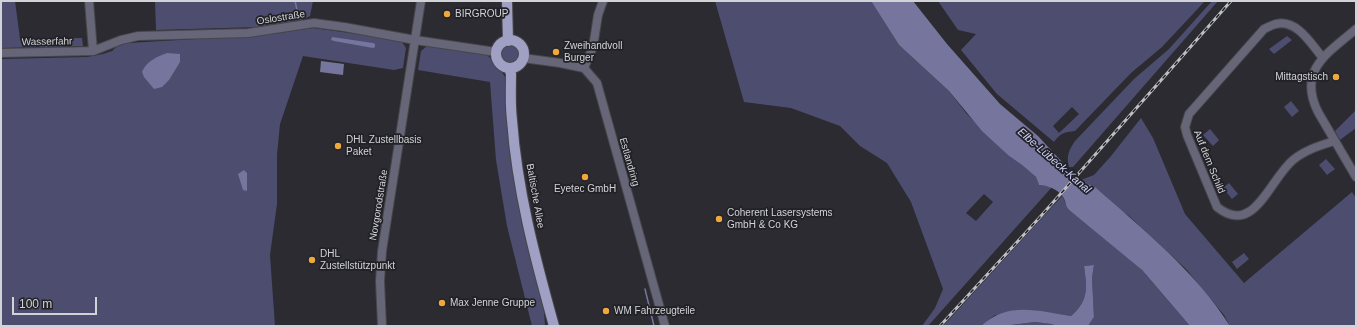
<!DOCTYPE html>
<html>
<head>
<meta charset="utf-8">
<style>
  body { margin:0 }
  #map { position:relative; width:1357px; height:327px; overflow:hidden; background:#2b2b31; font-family:Helvetica,sans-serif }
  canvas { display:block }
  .frame { position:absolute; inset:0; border:2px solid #d2d3d6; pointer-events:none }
  .scale { position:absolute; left:12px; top:297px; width:85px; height:18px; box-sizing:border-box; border:2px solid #d2d3d6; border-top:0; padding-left:5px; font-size:12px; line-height:14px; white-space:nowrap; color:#d2d3d6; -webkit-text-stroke:3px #212127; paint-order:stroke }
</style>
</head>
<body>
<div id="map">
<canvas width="1357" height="327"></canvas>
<div class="frame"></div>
<div class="scale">100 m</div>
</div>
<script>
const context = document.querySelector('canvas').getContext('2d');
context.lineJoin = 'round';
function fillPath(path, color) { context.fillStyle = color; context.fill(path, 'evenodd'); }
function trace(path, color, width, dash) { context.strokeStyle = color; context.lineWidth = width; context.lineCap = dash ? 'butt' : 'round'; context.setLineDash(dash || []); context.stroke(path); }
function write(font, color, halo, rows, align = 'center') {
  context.font = font + ' Helvetica,sans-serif'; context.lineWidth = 3.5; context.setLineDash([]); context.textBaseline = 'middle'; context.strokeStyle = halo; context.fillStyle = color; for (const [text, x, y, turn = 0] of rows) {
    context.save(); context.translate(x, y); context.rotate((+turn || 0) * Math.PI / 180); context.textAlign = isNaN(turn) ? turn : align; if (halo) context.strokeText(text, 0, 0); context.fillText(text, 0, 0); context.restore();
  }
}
fillPath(new Path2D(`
  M1,1H15L20,39L82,38L83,46L1,48Z
  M155,1H313L310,16L302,20L259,27L156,30Z
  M715,1H871L899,45L949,91L966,113L1009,156L1022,165L1036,177L1039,185H1047L1052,187L928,326H922L935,308L943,289L911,202L887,163L860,146L840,126L791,108L744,102ZM984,194L993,202L976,221L966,213Z
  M938,1H1205L1162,47L1131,73L1075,131C1065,132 1060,133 1054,142L997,94L961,50L976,34L958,30ZM1072,107L1079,114L1059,133L1053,126Z
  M1212,1H1218L1073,167H1069C1066,156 1069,150 1075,141L1134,79L1169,49Z
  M313,28L372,36L402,42L406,48L403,68L394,70L303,56L280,124L277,155V204L270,255L275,326H1V59L87,57L103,54L112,51L117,46L128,43L264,35Z
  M1287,36L1292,40L1274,54L1269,49Z
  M500 55a10 10 0 1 1 20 0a10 10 0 1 1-20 0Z
  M427,46L487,55C490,57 504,74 505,77L528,246L544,311L545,326H532L507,226L496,160L490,82L418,70L421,51Z
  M1291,101L1299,111L1292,117L1284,107Z
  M1356,110V128L1340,140L1335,131Z
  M1141,118L1153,138L1185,214L1244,283L1352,192L1356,198V326H1230L1224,315L1186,269L1129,216L1078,181L1094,175L1111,156Z
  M1210,129L1219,140L1213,146L1203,135Z
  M1326,159L1335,169L1327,175L1319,165Z
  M1229,183L1238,194L1232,199L1223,188Z
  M1062,196C1065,200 1065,205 1069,210L1140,268L1190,326H1088L1094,317L1092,278L1094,265L1084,266C1087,287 1089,301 1071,316L1050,313L995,315L981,326H943Z
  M1244,253L1249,259L1237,269L1232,262Z
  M1035,322L1051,324L1057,326H1003Z`), '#4d4d70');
fillPath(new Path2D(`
  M871,1H913L947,44L1000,104L1038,136L1063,163C1066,170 1073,178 1079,181C1085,184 1090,184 1096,188C1144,230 1196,272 1230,326H1190L1142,270L1069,210C1066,206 1066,205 1065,201C1062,191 1048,185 1039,185L1036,177L1022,165L1009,156L982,131L949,91L899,45Z
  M332,37L373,43L375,44V47L373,48L334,41L331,40Z
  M167,53L180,54V62L169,80L162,87L154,89L144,77L142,72C146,61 157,57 167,53Z
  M321,61L344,64L343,75L320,72Z
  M244,170L247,173V191L243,190L238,174Z
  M1094,265L1092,278L1094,317L1088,326H1057L1051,324L1035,322L1003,326H981C1008,301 1038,311 1071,316C1089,301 1087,287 1084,266Z`), '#75759d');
trace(new Path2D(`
  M295,1L299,18
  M645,289L654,326`), '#75759d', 1.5);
const minor = new Path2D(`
  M89,1L93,51
  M1356,29C1328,53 1297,70 1318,112L1356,177
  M1,53L93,51L121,40L138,36L248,33L314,23L344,27L415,40L496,52
  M523,58L560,63L584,68L597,83L665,326
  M1323,58C1311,44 1297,19 1276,24C1272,25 1268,27 1264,29L1189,114L1185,127L1187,135L1217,207C1254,237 1269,180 1293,160C1305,150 1320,145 1335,141
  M584,68L593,47L598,15L603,1
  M382,326L380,281L382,251L421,1`);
const major = new Path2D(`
  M507,1L508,41
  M496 54a14 14 0 1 1 28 0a14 14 0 1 1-28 0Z
  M509,68L511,74C511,89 510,104 512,120C517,190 535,258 554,326`);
trace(minor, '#46464b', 10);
trace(major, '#46464b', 12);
trace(minor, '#666678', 8);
trace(major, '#9fa0c4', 10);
const rail = new Path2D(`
  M940,326L1041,216L1231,1`);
trace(rail, '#bebfc2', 3);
trace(rail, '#212127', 1.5, [4.5]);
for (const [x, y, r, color] of [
  [447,14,4,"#eea83c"],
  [556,52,4,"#eea83c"],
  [1336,77,4,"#eea83c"],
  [338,146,4,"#eea83c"],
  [585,177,4,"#eea83c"],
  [719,219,4,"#eea83c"],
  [312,260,4,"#eea83c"],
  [442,303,4,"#eea83c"],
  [606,311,4,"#eea83c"]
]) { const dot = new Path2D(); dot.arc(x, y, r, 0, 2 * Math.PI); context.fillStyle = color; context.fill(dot); trace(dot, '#212127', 1.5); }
write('10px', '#d2d3d6', '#212127', [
  ["BIRGROUP",455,14],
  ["Zweihandvoll",564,46],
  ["Burger",564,58],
  ["Mittagstisch",1328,77,"right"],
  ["DHL Zustellbasis",346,140],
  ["Paket",346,152],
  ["Eyetec GmbH",585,189,"center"],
  ["Coherent Lasersystems",727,213],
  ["GmbH & Co KG",727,225],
  ["DHL",320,254],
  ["Zustellstützpunkt",320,266],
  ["Max Jenne Gruppe",450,303],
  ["WM Fahrzeugteile",614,311]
], 'left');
write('10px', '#d2d3d6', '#212127', [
  ["Oslostraße",281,18,-9],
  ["Wasserfahr",47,42,-1],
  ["Estlandring",629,162,74],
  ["Auf dem Schild",1209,162,68],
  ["Baltische Allee",535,196,80],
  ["Novgorodstraße",379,205,-81]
]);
write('italic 11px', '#cfd0f8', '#212127', [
  ["Elbe-Lübeck-Kanal",1054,161,41]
]);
</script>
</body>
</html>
